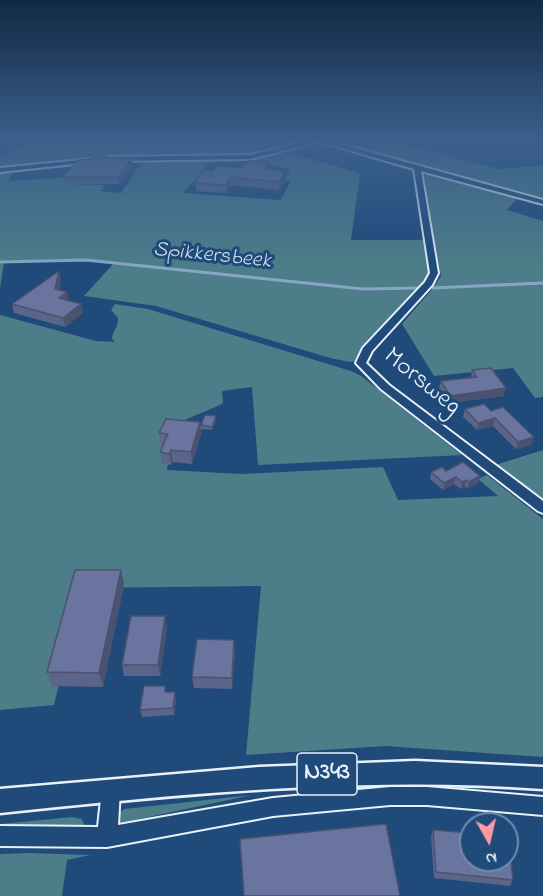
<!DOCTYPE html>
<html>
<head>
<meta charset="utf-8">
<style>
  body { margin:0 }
  #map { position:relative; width:543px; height:896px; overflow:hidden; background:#1f4a7a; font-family:"Indie Flower",sans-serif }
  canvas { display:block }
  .north { position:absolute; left:459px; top:812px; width:60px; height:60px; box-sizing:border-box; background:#1f4a7a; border:2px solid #6f8dac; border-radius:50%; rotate:172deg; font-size:16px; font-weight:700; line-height:24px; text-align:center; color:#e8f1f8 }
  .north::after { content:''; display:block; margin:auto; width:21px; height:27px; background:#ff9aa2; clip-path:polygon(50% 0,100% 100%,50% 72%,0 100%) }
</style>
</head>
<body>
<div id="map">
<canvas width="543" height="896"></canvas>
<div class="north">N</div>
</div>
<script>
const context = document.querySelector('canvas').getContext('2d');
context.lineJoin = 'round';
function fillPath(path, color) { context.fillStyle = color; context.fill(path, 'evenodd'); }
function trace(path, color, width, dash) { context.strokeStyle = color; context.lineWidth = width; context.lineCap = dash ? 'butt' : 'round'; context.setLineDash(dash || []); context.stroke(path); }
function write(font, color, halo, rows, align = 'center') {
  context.font = font + ' "Indie Flower",sans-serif'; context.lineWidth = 6; context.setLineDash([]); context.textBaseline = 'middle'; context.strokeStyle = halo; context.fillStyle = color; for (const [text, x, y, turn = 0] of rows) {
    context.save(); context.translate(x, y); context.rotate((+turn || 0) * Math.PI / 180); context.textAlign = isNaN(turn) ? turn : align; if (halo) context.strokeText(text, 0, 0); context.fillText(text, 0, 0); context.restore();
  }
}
fillPath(new Path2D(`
  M32,142H311L259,155L147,157L0,169V157Z
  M353,142H396L499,169L543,165V201L353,150Z
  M287,152L360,173L351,240H425C427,256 432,269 425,283L356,361L350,362L330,358L156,306L84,296L114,263L86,260L4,262L0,289V172L12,171L9,181L70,177L65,184L105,185L101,191L121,193L144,159H213L183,193L281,200L291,181L285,180L290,169L259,163V157Z
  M425,174L517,198L507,210L543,221V397L535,398L513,368L434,376L402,324L433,288L441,276L422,175Z
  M115,304L148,309L351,371L361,376L462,455L258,465L252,387L222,391L223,403L220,405L175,424L167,470L242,474L383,467L398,500L498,496L478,479L487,475L543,519V757L385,746L246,755L261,586L81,588L54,705L0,710V315L96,341L115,342L112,339C112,331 119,327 118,318L111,310Z
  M543,450V505L492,466Z
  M252,795L130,821L120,822L119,813L124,809Z
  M72,817L82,819L84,824L81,828L0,830V824Z
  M29,853L90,855L67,860L62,896H0V854Z`), '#4d7d88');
trace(new Path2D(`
  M0,262L86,260L363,289L420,288
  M433,288L543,283`), '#87a5c4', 3);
const minor = new Path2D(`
  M305,142H318L250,159L109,161L106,159L109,157L250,155Z
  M321,142H333L543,200V204L421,171L438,273L432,285L372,351L366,363L389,385L543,501V513L538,511L381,389L356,363L363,348L425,282L430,273L414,169Z
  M91,159L94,161L93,162L0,172V168Z
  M111,781L118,783L120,790L118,825L273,798L390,787H427L543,797V815L427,805H390L273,816L107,847L0,846V826L98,827L102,790L104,783Z`);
const major = new Path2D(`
  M415,761L543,767V789C361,776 181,794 0,813V789L259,767Z`);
trace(minor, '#e8f1f8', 4);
trace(major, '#e8f1f8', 5);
fillPath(minor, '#1f4a7a');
fillPath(major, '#1f4a7a');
fillPath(new Path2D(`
  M133,165L119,184H64L63,177Z
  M242,168L268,169L284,172V180L279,190L230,185L226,193L196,191L195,183L213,171Z
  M61,280L59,290L69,301L81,304L83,313L65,327L14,313L12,304Z
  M472,370L504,396L449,403L439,388L441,381L471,378Z
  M465,409L491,411L531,445L516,449L493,426L477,430L463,417Z
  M216,420L212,430L201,429V434L192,464L173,462L171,465L162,464L160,452L163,445H161L159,433L200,422L201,425Z
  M446,471L478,483L467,489L465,487L461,489L454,484L443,490L430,479L431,472Z
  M124,584L103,687L52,686L47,672Z
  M165,616L167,627L160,676H124L122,665Z
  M235,651L232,689L194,688L192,677Z
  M166,692L176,699L174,715L142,717L140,710Z
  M433,830L513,880L510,886L434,878L431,836Z`), '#5b6589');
fillPath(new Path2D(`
  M132,159L133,165L119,184L118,177Z
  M284,172V180L279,190V182Z
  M230,177V185L226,193V185Z
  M59,271L61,280L57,298L55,289Z
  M67,292L69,301L59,298Z
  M81,304L83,313L65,327L63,318Z
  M506,388L504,396L449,403L450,396Z
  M216,416V420L212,430V427Z
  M495,418L493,426L477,430L478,423Z
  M200,422L201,434L192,464L191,452Z
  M534,437L531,445L516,449L518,442Z
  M171,450L173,462L171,465L170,454Z
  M480,476L478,483L467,489L469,482Z
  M456,477L454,484L443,490L444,483Z
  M466,480L465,487L461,489L462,482Z
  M121,570L124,584L103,687L99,673Z
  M165,616L167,627L160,676L158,665Z
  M234,640L235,651L232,689V678Z
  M175,692L176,699L174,715L173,708Z`), '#4a526f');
const building = new Path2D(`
  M109,157L132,159L118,177H63L78,160Z
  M248,161L268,163L265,168L284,172L279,182L230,177L226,185L195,183L203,170L213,171L217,166L242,168Z
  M59,271L55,289L67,292L59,298L81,304L63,318L12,304Z
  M491,368L506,388L450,396L441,381L477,377L472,370Z
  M484,404L491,411L503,407L534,437L518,442L495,418L478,423L465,409Z
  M205,415L216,416L212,427L201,425Z
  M166,419L200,422L191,452L171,450L170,454L160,452L168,434L159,433Z
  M463,462L480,476L469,482L466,480L462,482L456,477L444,483L431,472L442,467L446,471Z
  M75,570H121L99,673L47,672Z
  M131,616H165L158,665H122Z
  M197,639L234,640L232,678L192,677Z
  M144,686H165V692H175L173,708L140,710Z
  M386,824L400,896H244L240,839Z
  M433,830L471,833V860H507L508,837L513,880L436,872Z`);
fillPath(building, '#6a759f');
trace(building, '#4a526f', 1.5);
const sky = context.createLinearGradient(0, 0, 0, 268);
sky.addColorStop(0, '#112943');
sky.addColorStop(0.53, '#3c608d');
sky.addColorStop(1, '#3c608d00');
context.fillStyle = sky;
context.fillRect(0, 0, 543, 268);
write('italic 22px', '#d0deeb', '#1f4a7a', [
  ["Spikkersbeek",212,257,6]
]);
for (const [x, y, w] of [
  [327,774,60]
]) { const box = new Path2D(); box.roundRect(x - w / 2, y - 21, w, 42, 4.5); context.fillStyle = '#1f4a7a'; context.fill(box); trace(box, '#e8f1f8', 1.5); }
write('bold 24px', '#e8f1f8', null, [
  ["N343",327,774]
]);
write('26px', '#e8f1f8', '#1f4a7a', [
  ["Morsweg",421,383,39]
]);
</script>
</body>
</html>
